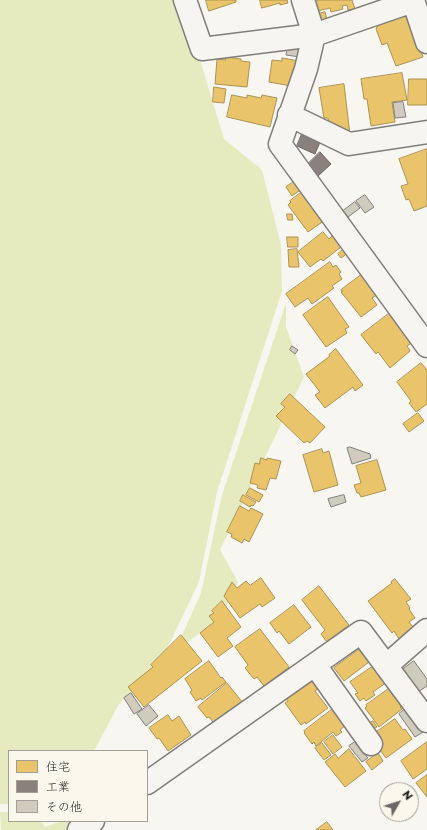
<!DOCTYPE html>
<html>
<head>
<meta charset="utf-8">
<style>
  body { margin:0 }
  #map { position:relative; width:427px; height:830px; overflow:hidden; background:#f8f6f0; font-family:"Playpen Sans","Klee One",sans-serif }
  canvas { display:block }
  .legend { position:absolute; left:8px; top:750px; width:140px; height:72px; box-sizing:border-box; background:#fbf7ec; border:1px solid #a29f99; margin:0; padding:5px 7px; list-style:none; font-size:12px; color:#1c1c1c }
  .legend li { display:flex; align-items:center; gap:8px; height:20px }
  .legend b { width:20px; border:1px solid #a29f99 }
  .north { position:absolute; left:379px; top:782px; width:40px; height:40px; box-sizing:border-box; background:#fbf7ec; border:1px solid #a29f99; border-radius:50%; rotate:51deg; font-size:11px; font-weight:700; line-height:16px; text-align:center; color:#1c1c1c }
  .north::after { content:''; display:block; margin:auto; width:14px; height:18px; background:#696866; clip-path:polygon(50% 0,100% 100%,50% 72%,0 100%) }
</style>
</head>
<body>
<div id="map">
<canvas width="427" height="830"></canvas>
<ul class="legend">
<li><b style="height:11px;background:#e9c46a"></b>住宅</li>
<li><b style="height:11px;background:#8a817c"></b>工業</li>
<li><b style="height:11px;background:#d1cbbe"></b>その他</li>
</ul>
<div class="north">N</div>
</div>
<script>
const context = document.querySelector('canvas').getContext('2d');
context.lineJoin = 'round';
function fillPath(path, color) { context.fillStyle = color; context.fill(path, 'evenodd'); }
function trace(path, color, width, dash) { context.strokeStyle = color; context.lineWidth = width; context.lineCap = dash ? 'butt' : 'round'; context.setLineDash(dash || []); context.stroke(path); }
fillPath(new Path2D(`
  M0,0H182L224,139L262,170L281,245L282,291L217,492L199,582L162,659L119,704L94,751H9V804H0Z
  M286,303V327L304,377L220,550L238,582L221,618L175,651L201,593L222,495Z
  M0,812H9V821H41L45,827L62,821H91L94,830H1Z`), '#e5ebbe');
const homes = new Path2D(`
  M206,0H236V2L209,11Z
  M260,0H287L288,3L280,5V3L262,8Z
  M314,0H352L355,9L348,10L347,5L342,6L343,9L331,12L330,8L317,11Z
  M325,12L327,20L318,23L316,15Z
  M400,13L410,16L423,57L396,66L387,43L382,45L376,29L381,19Z
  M226,57L241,59V61L250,62L247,87L215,84L217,59L225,60Z
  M282,58L299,61L298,70L293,69L291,86L269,82L272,60L282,61Z
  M402,73L407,100L392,102L395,122L371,126L367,99H364L361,79Z
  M409,79H427V105H408Z
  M344,84L350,135L330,127L328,118H324L319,88Z
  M214,87L226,89L224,103L213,102Z
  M232,95L247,98V95L261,98L262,95L277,98L270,127L227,117Z
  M427,149V206L414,211L409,199L406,200L401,186L408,184L399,159Z
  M297,180L303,188L292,196L286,187Z
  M303,191L325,220L308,232L288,205L291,202L290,201Z
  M287,214H292L293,220H288Z
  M323,232L329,239L333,235L341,247L323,261L321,259L310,267L298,252Z
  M287,237H298V247H288Z
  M345,248L349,252L341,258L338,254Z
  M297,249L299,267H289L288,250Z
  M330,262L333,267L336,265L341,272L339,274L342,279L332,286L334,288L312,304L308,298L295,307L286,294Z
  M361,275L363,278L365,276L378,294L372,298L377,305L361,317L341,292L343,291L341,290Z
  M328,297L349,327L345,329L347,333L326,347L303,315Z
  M391,312L413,342L407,346L410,351L390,368L378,352L376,354L361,335Z
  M336,349L363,385L355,391L353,387L325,408L315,395L320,392L306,374L330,356L329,355Z
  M421,363L427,370V404L416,412L409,403L411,401L397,382Z
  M290,394L325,427L310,443L307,441L304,443L276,416L285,407L281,404Z
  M418,413L424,421L409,432L403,424Z
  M322,449L323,453L329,451L338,485L314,492L303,455Z
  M261,458L267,460V458L281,461L276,479L270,478L266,490L257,488L258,485L250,483L255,463L259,464Z
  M377,460L386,490L361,497L359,493H357L354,485L361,483L356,466Z
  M250,488L263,495L259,502L246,495Z
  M243,495L256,502L253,506L251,505L250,507L240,501Z
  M240,506L249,511L251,508L263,514L249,542L244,539L242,543L231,537L232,534L227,532Z
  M261,578L275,598L262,607L260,604L240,618L224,596L232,582L237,588L246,581L250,585Z
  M395,579L411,599L406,602L410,608L409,609L415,618L409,622L414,628L399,639L394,631L392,633L368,601L392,583L391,582Z
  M319,586L349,625L332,638L335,641L329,645L321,634L325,630L302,600Z
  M222,601L241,627L227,638L233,646L218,657L200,633L214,622L209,616L214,613L212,611Z
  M294,605L311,627L289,644L279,631L277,633L270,623Z
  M260,629L289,667L264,686L257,677L254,679L245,668L248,665L235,647Z
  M181,635L202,661L144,707L128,687L153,667L151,665Z
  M360,649L369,662L344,681L334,668Z
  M209,661L221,678L222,677L226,682L202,700L201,698L196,701L190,692L192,690L185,679Z
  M375,665L387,682L373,692L375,695L366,701L364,698L360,701L355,694L358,693L350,682Z
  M312,680L318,689L315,691L328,708L306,724L305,722L301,725L285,703L288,701L286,698Z
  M227,683L243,703L220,719L219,718L213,722L209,717L207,718L198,707Z
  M390,688L402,705L400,707L402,709L379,727L365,708L367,706L366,705Z
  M334,708L347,724L340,730L342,732L336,736L333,732L316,746L314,742L312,744L304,733L305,732L304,731Z
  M168,715L172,721L179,716L191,735L168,751L159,738L157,739L149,728Z
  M395,719L403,730L405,729L412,739L386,758L378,747L383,744L375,733Z
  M373,721L377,727L373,729L369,724Z
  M333,735L342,747L333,754L324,742Z
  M427,742V769L413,779L401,761Z
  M322,743L331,755L324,760L315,748Z
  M349,749L366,771L345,787L325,762L335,754L338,758Z
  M378,753L383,761L372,770L366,762Z
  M427,775V797L416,783Z
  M327,822L333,830H316Z`);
fillPath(homes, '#e9c46a');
trace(homes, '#ac9253', 1);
const industry = new Path2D(`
  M302,134L320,142L315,154L297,146Z
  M320,152L331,164L318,176L307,165Z`);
fillPath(industry, '#8a817c');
trace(industry, '#69635f', 1);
const building = new Path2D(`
  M301,47L300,57L286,55L287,48Z
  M403,102L406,117L395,118L393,103Z
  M365,195L374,207L365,213L356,201Z
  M355,202L360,208L348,217L343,211Z
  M292,346L298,350L295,354L290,350Z
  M350,447L370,454L371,458L352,464L347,448Z
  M344,495L346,502L331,507L328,499Z
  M414,661L427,679V686L418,692L402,670Z
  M131,693L142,709L134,714L124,698Z
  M149,705L158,716L146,726L137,714Z
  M406,708L423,732L415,737L399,714Z
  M355,742L368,758L362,762L349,746Z`);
fillPath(building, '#d1cbbe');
trace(building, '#7f7e7b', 1);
const minor = new Path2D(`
  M185,0L202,49L314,35L413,1
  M303,0L314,35L306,69L280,144L427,346
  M413,0L427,42
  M289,115L349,144L427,132
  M315,665L371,744
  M386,666L427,630
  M147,783L361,632L427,721
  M79,830L93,821`);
trace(minor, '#7f7e7b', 25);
trace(minor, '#f6f5f1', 22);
</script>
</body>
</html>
